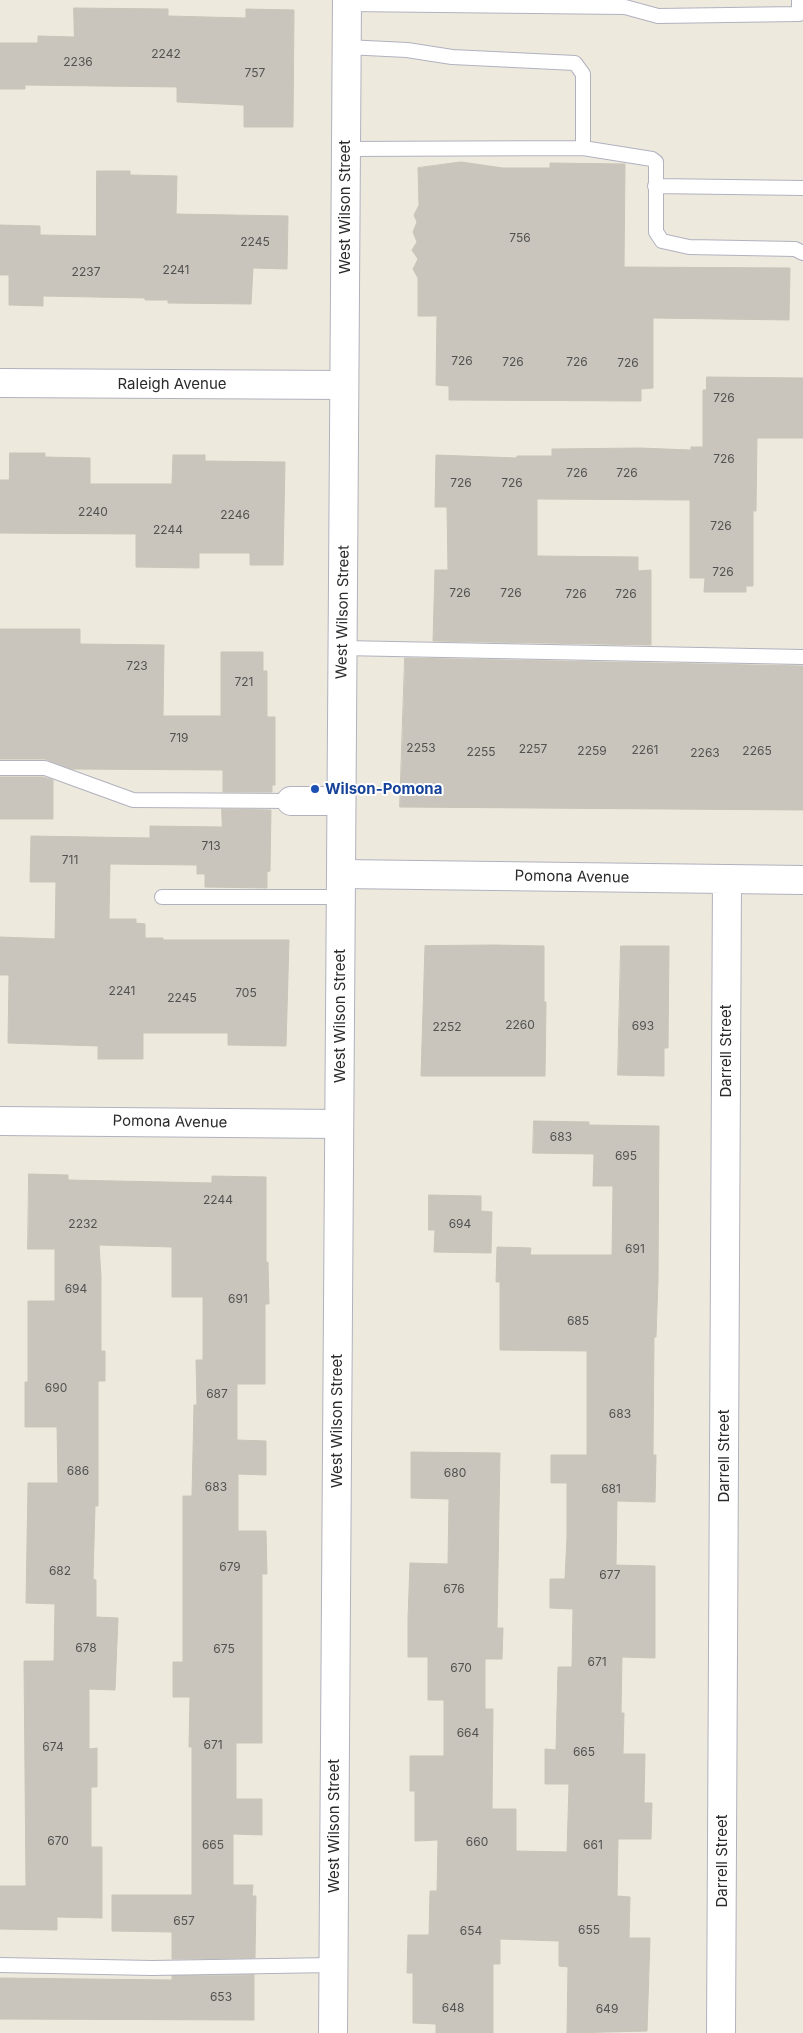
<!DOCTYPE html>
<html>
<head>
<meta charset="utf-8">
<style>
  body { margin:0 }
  canvas { display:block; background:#ede9dd }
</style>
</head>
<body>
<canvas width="803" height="2033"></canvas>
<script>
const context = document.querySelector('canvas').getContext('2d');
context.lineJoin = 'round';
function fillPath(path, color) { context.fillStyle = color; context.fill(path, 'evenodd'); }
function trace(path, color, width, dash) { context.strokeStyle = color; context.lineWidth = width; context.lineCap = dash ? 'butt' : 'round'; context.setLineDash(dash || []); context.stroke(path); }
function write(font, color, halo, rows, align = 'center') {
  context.font = font + ' Inter,sans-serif'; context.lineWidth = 4; context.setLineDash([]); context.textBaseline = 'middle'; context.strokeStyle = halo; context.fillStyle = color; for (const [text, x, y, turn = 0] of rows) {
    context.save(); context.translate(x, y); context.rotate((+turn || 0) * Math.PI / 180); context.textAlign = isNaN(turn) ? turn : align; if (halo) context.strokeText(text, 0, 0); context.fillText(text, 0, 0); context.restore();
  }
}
const building = new Path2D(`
  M74,8L168,9V16L246,18V9L294,10L293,127H244V105L177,102V87L25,85V89H0V43H38V36L74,37Z
  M461,162L503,168H550V163L625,164L624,267L790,268L789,320L653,318V388L641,389V401L449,400V386L436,385L437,316H418V278L413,269L418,259L412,250L417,242L413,232L417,222L414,215L419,205L418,168Z
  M97,171H130V175L177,176L176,214L288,216L287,269L253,268L251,304L168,303V300H145V298L43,296V306L9,305V275H0V225L40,226V235L96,236Z
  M707,377L803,378V438H757L756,511H753V586H746V592H704L705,578H690V500L537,499V556L638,557V571L651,570V645L433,641L435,570H448L447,507H435L436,455L517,458V456H552V449L640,448L691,450V447H703V390H706Z
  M10,453H45V457L90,458V484H172L173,455H205V461L285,462L283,565H250V553H199V568L136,567V534L0,533V480H9Z
  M0,629H80V644L164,645L163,716H221V652H263V671H267V717H275V785H272V792H223V770L72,769L45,759H0Z
  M405,658L803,666V810L400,807Z
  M0,777H43L53,780V819H0Z
  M222,809L271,810L270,871L267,872V888L205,887V874H197V865L110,864L109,919H136V923L145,924V938H163V940H289L286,1046L228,1045V1033H143V1059H98V1046L8,1043L9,975H0V937L55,939L56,882H30L31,836L150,838V826L222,827Z
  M496,945L544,946V1002H546L545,1076H421L425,946Z
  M621,946H669L668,1048H664V1076L618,1075Z
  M534,1121L589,1122V1125L659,1126L658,1281L656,1337H654L653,1455H656L655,1502L617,1501L616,1565L655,1566V1658L622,1657L621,1713H624L623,1754H645L644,1803H652L651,1839H618L617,1896L630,1897L629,1938H650L647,2031L567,2033L568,1967L559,1966V1941L500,1939V1964H493V2033H436V2024L413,2023V1973H407L408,1935H429L430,1891H437L438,1840L415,1841V1791H410V1756H444V1700H428V1657H408V1618L410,1563L448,1564L449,1499L411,1498V1452L500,1453L497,1628H503L502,1659H485V1709H493L492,1809H516V1851L567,1852L569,1784H545V1749L556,1750L558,1667H572L573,1609L550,1608V1579H565L567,1537V1483H551V1455H587V1351L500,1350V1282H496L497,1247L531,1248L530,1255H612L613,1186H593L594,1154L533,1153Z
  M29,1174L68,1175V1180L212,1183V1176L266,1177V1262H268L269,1304H265V1384H237V1440L266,1441V1475L238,1474V1531H266L267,1574H262V1743H236V1799H262V1835L233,1834V1885H253L252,1896H256L255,1958L172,1959V1932L112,1931V1895H192V1747H189L190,1697H173V1662H183V1496H192L194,1405H197L196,1360H203V1297H172V1247L99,1245L101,1276V1351H105V1381H98V1506H95L93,1579L96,1580V1617L118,1618L115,1690L89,1689V1749L97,1748V1787H91V1847H102V1918L57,1917V1930L0,1929V1886H26L24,1661H54L55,1604L26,1603L28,1483H58L57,1427H25V1382H28V1301H55V1249H28Z
  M429,1195L481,1196V1211L492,1212L491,1253L434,1252L435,1230H429Z
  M254,1975V2020L0,2019V1978L172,1980V1976Z`);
fillPath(building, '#c9c5bd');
trace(building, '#c9c5b7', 1);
const lane = new Path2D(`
  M347,4L625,7L658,16L799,14V0
  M583,148L652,159L656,162V232L662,241L689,247L795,249L803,253
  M346,149L583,148V74L575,63L452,57L407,50L346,47
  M655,186L803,188
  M342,648L803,657
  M0,768H45L133,800L291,801
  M162,897H341
  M0,1965L152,1968L333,1965`);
const street = new Path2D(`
  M0,383L344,385
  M291,801H341
  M342,874L803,880
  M0,1121L339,1124
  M721,2033L727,879`);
const secondary = new Path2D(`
  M333,2033L347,0`);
trace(lane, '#b1b2bf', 16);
trace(street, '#b1b2bf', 30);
trace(secondary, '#b1b2bf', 30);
trace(lane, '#fff', 14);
trace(street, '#fff', 28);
trace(secondary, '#fff', 28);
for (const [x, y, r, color] of [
  [315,789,5,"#1a4fb4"]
]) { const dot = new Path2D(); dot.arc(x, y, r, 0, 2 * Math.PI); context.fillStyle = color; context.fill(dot); trace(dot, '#fff', 2); }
write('12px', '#525250', null, [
  ["2242",166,54],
  ["2236",78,62],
  ["757",255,73],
  ["756",520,238],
  ["2245",255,242],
  ["2241",176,270],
  ["2237",86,272],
  ["726",462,361],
  ["726",513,362],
  ["726",577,362],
  ["726",628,363],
  ["726",724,398],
  ["726",724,459],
  ["726",577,473],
  ["726",627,473],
  ["726",461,483],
  ["726",512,483],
  ["2240",93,512],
  ["2246",235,515],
  ["726",721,526],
  ["2244",168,530],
  ["726",723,572],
  ["726",460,593],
  ["726",511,593],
  ["726",576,594],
  ["726",626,594],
  ["723",137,666],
  ["721",244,682],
  ["719",179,738],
  ["2253",421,748],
  ["2257",533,749],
  ["2261",645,750],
  ["2259",592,751],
  ["2265",757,751],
  ["2255",481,752],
  ["2263",705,753],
  ["713",211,846],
  ["711",70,860],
  ["2241",122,991],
  ["705",246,993],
  ["2245",182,998],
  ["2260",520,1025],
  ["693",643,1026],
  ["2252",447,1027],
  ["683",561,1137],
  ["695",626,1156],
  ["2244",218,1200],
  ["2232",83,1224],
  ["694",460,1224],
  ["691",635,1249],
  ["694",76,1289],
  ["691",238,1299],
  ["685",578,1321],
  ["690",56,1388],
  ["687",217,1394],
  ["683",620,1414],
  ["686",78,1471],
  ["680",455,1473],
  ["683",216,1487],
  ["681",611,1489],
  ["679",230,1567],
  ["682",60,1571],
  ["677",610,1575],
  ["676",454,1589],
  ["678",86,1648],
  ["675",224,1649],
  ["671",597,1662],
  ["670",461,1668],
  ["664",468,1733],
  ["671",213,1745],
  ["674",53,1747],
  ["665",584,1752],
  ["670",58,1841],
  ["660",477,1842],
  ["665",213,1845],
  ["661",593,1845],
  ["657",184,1921],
  ["655",589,1930],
  ["654",471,1931],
  ["653",221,1997],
  ["648",453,2008],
  ["649",607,2009]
]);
write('15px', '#2b2b2b', '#fff', [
  ["West Wilson Street",345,207,-90],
  ["Raleigh Avenue",172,384],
  ["West Wilson Street",343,612,-89],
  ["Pomona Avenue",572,877,1],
  ["West Wilson Street",340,1016,-90],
  ["Darrell Street",726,1051,-90],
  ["Pomona Avenue",170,1122,1],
  ["West Wilson Street",337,1421,-90],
  ["Darrell Street",724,1456,-90],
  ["West Wilson Street",334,1826,-90],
  ["Darrell Street",722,1861,-90]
]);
write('bold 15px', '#164399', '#fff', [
  ["Wilson-Pomona",325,789]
], 'left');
</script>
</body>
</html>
